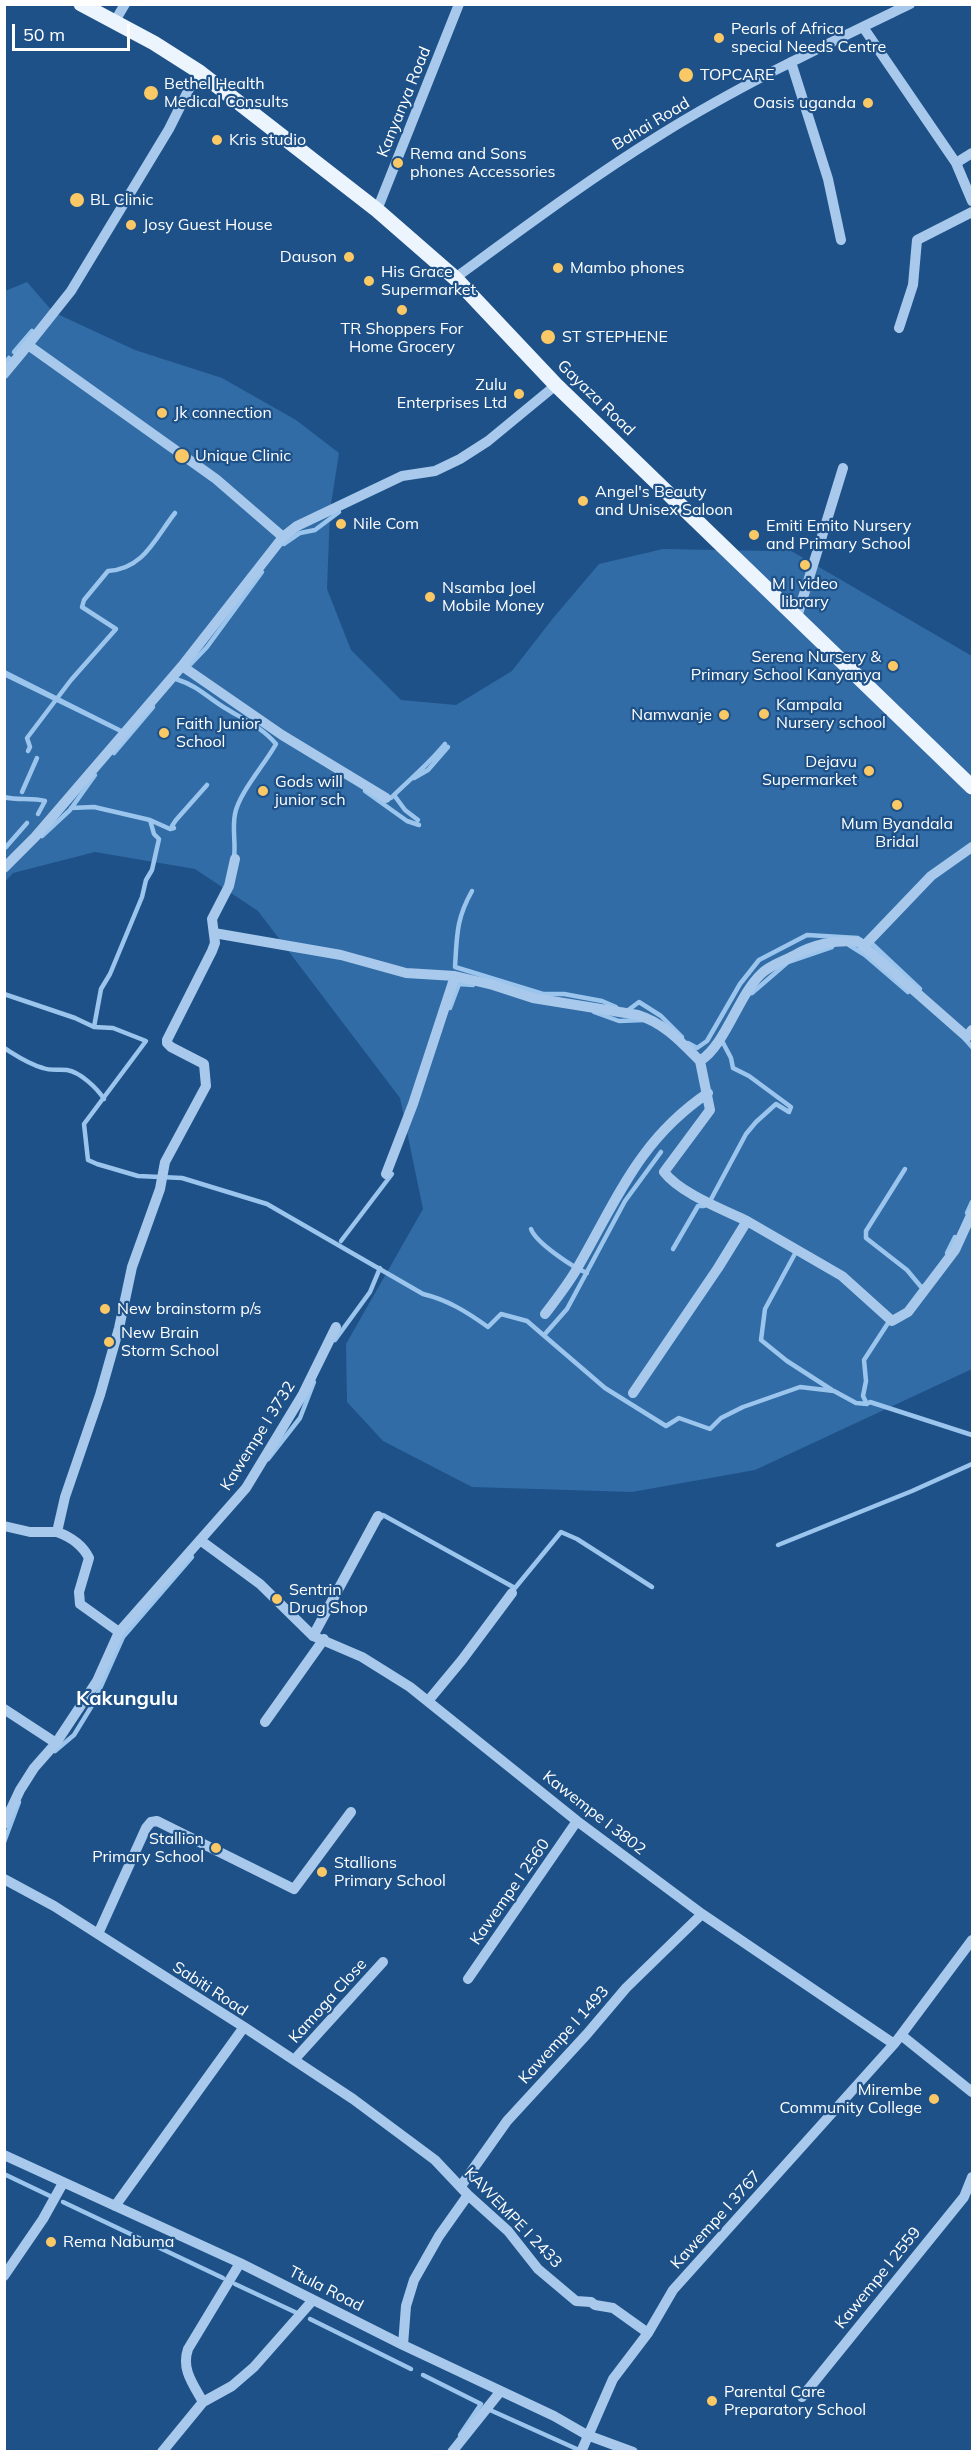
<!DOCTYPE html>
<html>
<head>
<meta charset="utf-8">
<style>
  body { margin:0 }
  #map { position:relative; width:977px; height:2456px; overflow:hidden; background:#1e5188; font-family:Mulish,sans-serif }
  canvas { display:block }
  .frame { position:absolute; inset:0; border:6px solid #fff; pointer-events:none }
  .scale { position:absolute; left:12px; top:24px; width:118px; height:27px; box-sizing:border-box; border:3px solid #fff; border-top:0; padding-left:8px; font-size:18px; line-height:21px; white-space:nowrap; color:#fff; -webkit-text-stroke:4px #1e5188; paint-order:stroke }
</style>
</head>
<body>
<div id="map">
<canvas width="977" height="2456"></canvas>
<div class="frame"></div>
<div class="scale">50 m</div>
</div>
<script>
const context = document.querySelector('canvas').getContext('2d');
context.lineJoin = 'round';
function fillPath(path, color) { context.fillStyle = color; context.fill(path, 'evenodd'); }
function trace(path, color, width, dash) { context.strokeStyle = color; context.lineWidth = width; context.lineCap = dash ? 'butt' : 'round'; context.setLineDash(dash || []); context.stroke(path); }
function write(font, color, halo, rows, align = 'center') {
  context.font = font + ' Mulish,sans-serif'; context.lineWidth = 4.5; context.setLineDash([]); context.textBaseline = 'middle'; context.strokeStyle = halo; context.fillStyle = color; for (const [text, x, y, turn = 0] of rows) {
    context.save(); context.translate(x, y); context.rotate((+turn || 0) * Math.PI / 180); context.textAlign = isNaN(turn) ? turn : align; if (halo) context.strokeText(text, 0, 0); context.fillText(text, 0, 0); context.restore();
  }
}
fillPath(new Path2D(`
  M27,282L53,312L135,350L222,378L296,420L339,453L330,511L327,589L351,650L401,700L456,705L512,671L554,617L599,564L663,549L772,551L781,545L972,656V1369L755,1470L632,1492L472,1487L383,1441L347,1402L346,1344L423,1209L400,1098L258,911L195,869L95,852L13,873L5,882V291Z`), '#316ca6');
trace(new Path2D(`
  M14,352L32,331
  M4,365L9,358
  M284,544L300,533L315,530L339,512
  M186,669L207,647L262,572
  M4,672L125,733
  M4,674L123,732
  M176,679C200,687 205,696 225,708C243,719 263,728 276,744C265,764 239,793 235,814C232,829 236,843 234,857
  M28,751L30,747L27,738L71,680L116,629L82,607L84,600L108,571C144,569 155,538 175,513
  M114,753L153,707
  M414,778L428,770L448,747
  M365,791L407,821L419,825
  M22,792L37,758
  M394,795L405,810L418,820
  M4,797C18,801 31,797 45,801L38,814
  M388,797L391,798C409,780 429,764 445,744
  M71,808L94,807L150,820
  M42,836L70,810L95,775
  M6,847L27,823
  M472,891C456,919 457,936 455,967L543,994H564L602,1001L616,1007
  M869,941L920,989
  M849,945L865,955L908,992
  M752,993L788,962L832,947
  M4,994L75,1018L94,1027L113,1028L146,1041L84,1124L88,1160L97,1164L138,1176L182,1178L267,1204L423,1294C448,1300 467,1312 488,1327L501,1314L527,1321L605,1388L666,1426L679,1418L710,1429L721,1418L743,1407L800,1387L834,1391L856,1403L867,1404L870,1402L972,1435
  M450,1008L459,984L473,985
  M627,1011L639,1002L661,1016L682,1037
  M594,1012L619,1021L644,1020
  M94,1027L101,989L110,974L142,897L146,880L152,870L159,839L154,834L150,820L170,829L174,828L172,826L176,820L207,785
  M965,1039L972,1047
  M688,1043L697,1048L707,1041L740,984L759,960L807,935L858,938
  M4,1048C17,1056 28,1064 43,1068C51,1071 58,1069 67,1070C80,1072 97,1088 104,1099
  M905,1169L866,1231V1238L907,1270L922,1288L924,1286
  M709,1203L746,1134L756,1122L776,1104L789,1112L791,1107L749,1076L733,1068L731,1058L721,1039
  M967,1213L972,1202
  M531,1229C536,1243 574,1268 587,1273
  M341,1241L392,1174
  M673,1249L698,1206H704
  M797,1250L765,1309L761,1340L787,1361L832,1390
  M947,1253L955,1237
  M545,1334L567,1309L625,1201L661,1152
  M335,1340L370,1292L380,1268
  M867,1404L863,1396L866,1381L864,1360L890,1320
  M268,1459L300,1418L314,1382
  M381,1518L383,1515L515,1588L561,1532L577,1539L652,1587
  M778,1545L912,1491L972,1464
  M55,1751L74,1735L93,1704L123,1637L192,1557
  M4,1842L19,1802
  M4,2174L50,2196
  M63,2202L223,2278
  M235,2284L297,2313
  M310,2319L411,2369
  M423,2375L481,2404L460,2435
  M490,2410L579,2450`), '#9bc5ed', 4.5);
trace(new Path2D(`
  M115,21L125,4
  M863,27L956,163L972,201
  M791,62L828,179L841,240
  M198,71L169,129L71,291L28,345L216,479L283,537
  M956,163L972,153
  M377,210L459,4
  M455,278C522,229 589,179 660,135C740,85 825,45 910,4
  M899,328L913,285L917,240L972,212
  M4,374L28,345
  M797,617L843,468
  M182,666L282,735L386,798
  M4,868L35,837L182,666L283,537L297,526L402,476L435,471L460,459L488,441L556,385
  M214,933L341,955L406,973L455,976
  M863,947L931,876L972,847
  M386,1174L413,1104L455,976L493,985L533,998L638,1015C664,1023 681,1042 700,1061C726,1044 738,996 761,974C770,965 782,962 793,956C812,945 836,939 859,942L967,1037L972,1030
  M747,1221L842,1276L892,1321L908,1312L955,1250L972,1213
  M545,1314C557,1298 570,1282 579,1265C618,1197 640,1139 708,1093
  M633,1393L718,1268L747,1221C722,1209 680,1193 664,1172L710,1110L700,1061
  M4,1526L30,1532H57
  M200,1540L260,1584L313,1636L362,1657L410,1687L577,1821L702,1914L894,2044L901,2035L972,2092
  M119,1632L80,1604L79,1592L89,1558C82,1544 71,1537 57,1532L65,1497L100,1395L119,1328L132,1267L160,1189L165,1162L206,1086L204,1064L171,1047L167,1043V1040L212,951L215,943L212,919L229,886L235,859
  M313,1636L378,1516
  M428,1701L462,1660L512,1593
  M4,1709L56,1743
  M265,1722L324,1639
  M4,1824L20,1790L34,1768L56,1743L97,1681L119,1632L246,1488L303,1394L336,1327
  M4,1879L54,1906L244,2027L115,2206
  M98,1934L146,1828L151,1822L157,1821L294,1889L351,1812
  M468,1979L577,1821
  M244,2027L353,2099L435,2160L468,2195L508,2231L538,2269L576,2301L591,2302L595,2305L613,2308L648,2333
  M901,2035L972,1940
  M294,2060L383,1962
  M4,2155L240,2263L403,2345L554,2416L587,2435L633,2452
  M461,2186L507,2121L587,2034L626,1988L702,1914
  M4,2276L43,2219L63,2183
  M403,2345L406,2306L414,2280L439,2236L468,2195
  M802,2397L964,2197L972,2177
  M203,2402C193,2384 181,2369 188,2349L240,2263
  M162,2452L203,2402L232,2386L254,2367L313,2300
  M452,2452L500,2392
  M581,2452L613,2379L648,2333L673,2290L894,2044`), '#a8c9eb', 10);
trace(new Path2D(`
  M81,4L154,43L198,71L377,210L455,278L556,385L972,787`), '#ecf4fe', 15);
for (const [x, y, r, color] of [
  [719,38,6,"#fbc866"],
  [686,75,8,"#fbc866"],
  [151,93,8,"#fbc866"],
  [868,103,6,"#fbc866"],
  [217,140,6,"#fbc866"],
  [398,163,6,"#fbc866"],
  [77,200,8,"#fbc866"],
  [131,225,6,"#fbc866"],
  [349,257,6,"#fbc866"],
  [558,268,6,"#fbc866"],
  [369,281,6,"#fbc866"],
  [402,310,6,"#fbc866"],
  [548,337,8,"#fbc866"],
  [519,394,6,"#fbc866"],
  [162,413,6,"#fbc866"],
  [182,456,8,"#fbc866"],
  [583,501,6,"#fbc866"],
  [341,524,6,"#fbc866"],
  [754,535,6,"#fbc866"],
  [805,565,6,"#fbc866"],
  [430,597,6,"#fbc866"],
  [893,666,6,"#fbc866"],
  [764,714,6,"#fbc866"],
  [724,715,6,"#fbc866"],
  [164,733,6,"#fbc866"],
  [869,771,6,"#fbc866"],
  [263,791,6,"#fbc866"],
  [897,805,6,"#fbc866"],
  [105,1309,6,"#fbc866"],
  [109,1342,6,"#fbc866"],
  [277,1599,6,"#fbc866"],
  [216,1848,6,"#fbc866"],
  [322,1872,6,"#fbc866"],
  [934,2099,6,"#fbc866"],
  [51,2242,6,"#fbc866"],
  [712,2401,6,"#fbc866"]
]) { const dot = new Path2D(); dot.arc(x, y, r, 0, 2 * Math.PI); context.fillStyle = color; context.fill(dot); trace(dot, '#1e5188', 2); }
write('16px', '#fff', '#1e5188', [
  ["Pearls of Africa",731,29],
  ["special Needs Centre",731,47],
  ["TOPCARE",700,75],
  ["Bethel Health",164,84],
  ["Medical Consults",164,102],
  ["Oasis uganda",856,103,"right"],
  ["Kris studio",229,140],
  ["Rema and Sons",410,154],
  ["phones Accessories",410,172],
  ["BL Clinic",90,200],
  ["Josy Guest House",143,225],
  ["Dauson",337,257,"right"],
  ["Mambo phones",570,268],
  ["His Grace",381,272],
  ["Supermarket",381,290],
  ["TR Shoppers For",402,329,"center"],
  ["Home Grocery",402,347,"center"],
  ["ST STEPHENE",562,337],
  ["Zulu",507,385,"right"],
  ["Enterprises Ltd",507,403,"right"],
  ["Jk connection",174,413],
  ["Unique Clinic",195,456],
  ["Angel's Beauty",595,492],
  ["and Unisex Saloon",595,510],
  ["Nile Com",353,524],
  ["Emiti Emito Nursery",766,526],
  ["and Primary School",766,544],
  ["M I video",805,584,"center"],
  ["library",805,602,"center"],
  ["Nsamba Joel",442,588],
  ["Mobile Money",442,606],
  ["Serena Nursery &",881,657,"right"],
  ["Primary School Kanyanya",881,675,"right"],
  ["Kampala",776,705],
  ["Nursery school",776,723],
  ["Namwanje",712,715,"right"],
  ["Faith Junior",176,724],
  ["School",176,742],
  ["Dejavu",857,762,"right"],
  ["Supermarket",857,780,"right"],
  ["Gods will",275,782],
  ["junior sch",275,800],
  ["Mum Byandala",897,824,"center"],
  ["Bridal",897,842,"center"],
  ["New brainstorm p/s",117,1309],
  ["New Brain",121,1333],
  ["Storm School",121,1351],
  ["Sentrin",289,1590],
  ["Drug Shop",289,1608],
  ["Stallion",204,1839,"right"],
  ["Primary School",204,1857,"right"],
  ["Stallions",334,1863],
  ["Primary School",334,1881],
  ["Mirembe",922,2090,"right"],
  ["Community College",922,2108,"right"],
  ["Rema Nabuma",63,2242],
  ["Parental Care",724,2392],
  ["Preparatory School",724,2410]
], 'left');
write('16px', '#fff', '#1e5188', [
  ["Kanyanya Road",404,102,-68],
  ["Bahai Road",651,124,-31],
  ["Gayaza Road",596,398,44],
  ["Kawempe I 3732",258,1436,-58],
  ["Kawempe I 3802",594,1813,38],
  ["Kawempe I 2560",510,1892,-55],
  ["Sabiti Road",210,1989,33],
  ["Kamoga Close",328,2001,-48],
  ["Kawempe I 1493",564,2035,-48],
  ["KAWEMPE I 2433",513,2218,46],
  ["Kawempe I 3767",716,2220,-48],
  ["Kawempe I 2559",878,2278,-51],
  ["Ttula Road",326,2289,27]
]);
write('bold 20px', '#fff', '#1e5188', [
  ["Kakungulu",127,1699]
]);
</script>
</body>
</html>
